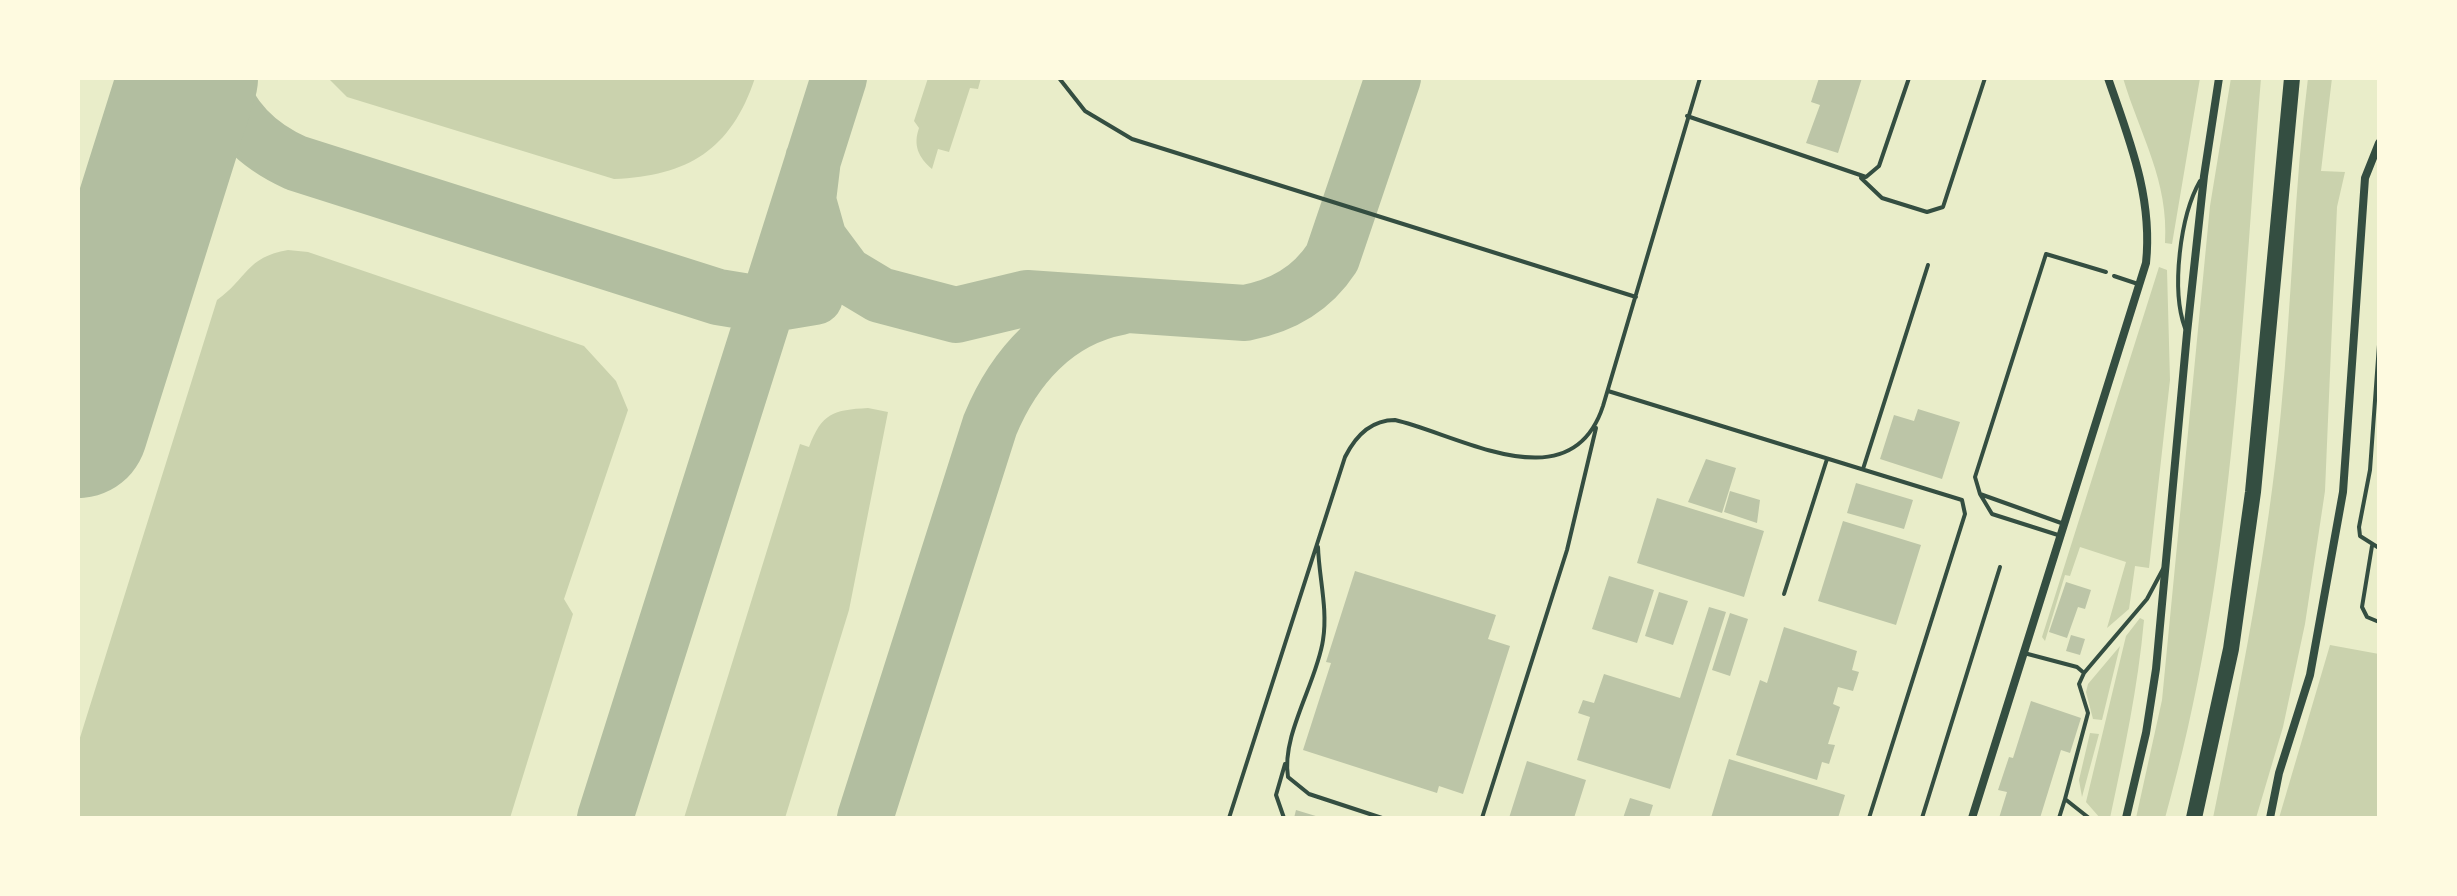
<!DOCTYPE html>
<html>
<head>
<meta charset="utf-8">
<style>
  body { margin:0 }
  #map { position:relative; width:2457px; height:896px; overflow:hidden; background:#e9edc9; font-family:Overpass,sans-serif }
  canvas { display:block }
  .frame { position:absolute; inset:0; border:80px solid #fefae0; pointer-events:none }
</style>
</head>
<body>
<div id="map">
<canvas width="2457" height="896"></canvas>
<div class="frame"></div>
</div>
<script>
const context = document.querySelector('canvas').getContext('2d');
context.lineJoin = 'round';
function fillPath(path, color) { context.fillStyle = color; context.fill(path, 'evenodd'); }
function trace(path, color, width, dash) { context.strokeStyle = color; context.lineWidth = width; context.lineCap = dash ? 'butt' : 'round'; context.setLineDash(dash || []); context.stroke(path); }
fillPath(new Path2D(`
  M328,78H755C731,150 688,176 614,179L347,97Z
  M928,78H981L978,89L970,88L949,152L938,149L932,169C918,157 913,145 919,128L914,121Z
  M2123,78H2200L2172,244L2165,243C2169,181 2140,135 2123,78Z
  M2231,78H2261C2241,325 2234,578 2165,818H2136L2162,700L2210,206Z
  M2308,78H2332L2321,171L2345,172L2337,207L2325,491L2305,624L2283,727L2256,818H2213C2241,683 2268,548 2281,411C2292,300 2294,189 2308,78Z
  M288,250L308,252L584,346L616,381L628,410L564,599L573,614L510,818H78V744L217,300C247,279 246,257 288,250Z
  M2159,267L2167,270L2170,380L2149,568L2135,566L2129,609L2107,628L2126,562L2080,547L2070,576L2065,575L2045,641L2042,637Z
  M868,408L888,412L849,610L785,818H684L800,444L809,447C822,413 833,410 868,408Z
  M2140,618L2144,620C2138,687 2124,752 2110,818H2100L2086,802L2126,636Z
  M2330,645L2379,654V818H2279Z
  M2120,646L2102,720L2093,719L2086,692L2088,684Z
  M2090,733L2099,734L2082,797L2079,780Z`), '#cad2ad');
trace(new Path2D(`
  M216,78C231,119 256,145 296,163L718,297L767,305L815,297
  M813,159L808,200L819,239L845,274L880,295L956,315L1027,298L1245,313C1282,306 1311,290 1332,258L1393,78
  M605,818L839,78
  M865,818L990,425C1014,367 1056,319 1120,307`), '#b2bea0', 56);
trace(new Path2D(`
  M78,428L188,78`), '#b2bea0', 140);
fillPath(new Path2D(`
  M1819,78H1862L1838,153L1806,143L1820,105L1811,102Z
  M1918,409L1960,422L1942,479L1880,459L1894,415L1914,421Z
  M1706,459L1736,468L1722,513L1688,502Z
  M1856,483L1913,500L1904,529L1847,513Z
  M1730,491L1760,500L1757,523L1724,512Z
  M1657,498L1764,531L1744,597L1637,563Z
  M1843,521L1921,545L1896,625L1818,601Z
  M1355,571L1496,615L1488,639L1510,646L1463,794L1439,786L1437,793L1303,750L1331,663L1326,662Z
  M1609,576L1654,590L1637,643L1592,629Z
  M2066,582L2091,590L2085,609L2078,607L2067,638L2049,632Z
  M1659,592L1688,601L1673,645L1645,636Z
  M1709,607L1726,612L1670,789L1577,760L1590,717L1578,713L1583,700L1594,703L1604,674L1680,698Z
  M1730,613L1748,619L1730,676L1712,670Z
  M1784,627L1857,651L1852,670L1859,672L1853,691L1838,687L1833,704L1840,707L1828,744L1835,745L1829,764L1822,762L1817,780L1736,755L1760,680L1767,683Z
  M2071,635L2085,639L2080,655L2066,651Z
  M2031,701L2081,718L2070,753L2061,750L2040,818H1999L2007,792L1998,790L2009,757L2013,758Z
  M1729,759L1845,795L1838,818H1711Z
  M1527,761L1586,780L1574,818H1509Z
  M1630,798L1653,805L1649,818H1623Z
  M1296,810L1319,817V818H1294Z`), '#bcc5a7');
trace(new Path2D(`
  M1059,78L1085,111L1132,139L1636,297
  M1687,116L1866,177L1879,166L1909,78
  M1861,178L1882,198L1927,212L1943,207L1985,78
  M2114,276L2138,284
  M2185,328C2171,290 2180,216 2200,181
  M2379,345L2370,470L2359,527L2360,536L2379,548
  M1608,391L1962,500L1965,514L1869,818
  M1863,469L1928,265
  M1980,494L1975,477L2046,254L2106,272
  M2058,535L1992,514L1980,494L2064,524
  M2372,546L2362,607L2367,617L2379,622
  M1318,547C1319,578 1328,609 1323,640C1317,682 1281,735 1288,777L1309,794L1382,818
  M1784,594L1827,459
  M2024,653L2077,667L2084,673
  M1229,818L1345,457C1355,437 1371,420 1395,420C1460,435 1571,504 1603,406L1700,78
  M1284,818L1276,795L1285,764
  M1482,818L1567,550L1596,428
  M1922,818L2000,567
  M2059,818L2065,799
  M2089,818L2065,799L2088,713L2079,684L2084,673L2147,599L2163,569`), '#344e41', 4);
trace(new Path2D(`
  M1972,818L2146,263C2153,197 2129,139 2108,78
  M2126,818L2146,733L2156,669L2187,333L2204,176L2219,78
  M2270,818L2279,773L2310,675L2343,492L2365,178L2379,143`), '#344e41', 8);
trace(new Path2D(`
  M2194,818L2231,649L2253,492L2292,78`), '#344e41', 16);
</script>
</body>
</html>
